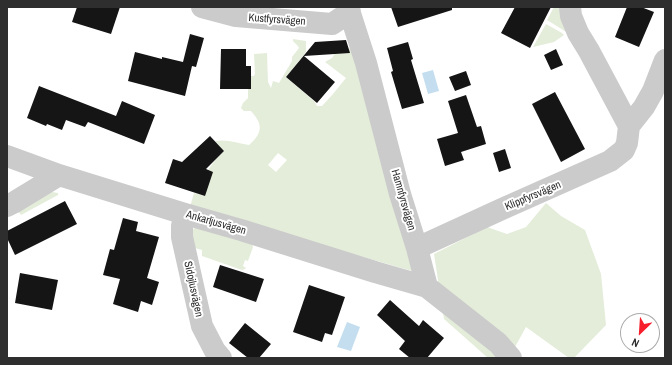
<!DOCTYPE html>
<html>
<head>
<meta charset="utf-8">
<style>
  body { margin:0 }
  #map { position:relative; width:672px; height:365px; overflow:hidden; background:#fff; font-family:"Archivo Narrow",sans-serif }
  canvas { display:block }
  .frame { position:absolute; inset:0; border:8px solid #2e2e2e; pointer-events:none }
  .north { position:absolute; left:620px; top:313px; width:40px; height:40px; box-sizing:border-box; background:#fff; border:1px solid #ababab; border-radius:50%; rotate:205deg; font-size:11px; font-weight:700; line-height:16px; text-align:center; color:#2e2e2e }
  .north::after { content:''; display:block; margin:auto; width:14px; height:18px; background:#f71f2b; clip-path:polygon(50% 0,100% 100%,50% 72%,0 100%) }
</style>
</head>
<body>
<div id="map">
<canvas width="672" height="365"></canvas>
<div class="frame"></div>
<div class="north">N</div>
</div>
<script>
const context = document.querySelector('canvas').getContext('2d');
context.lineJoin = 'round';
function fillPath(path, color) { context.fillStyle = color; context.fill(path, 'evenodd'); }
function trace(path, color, width, dash) { context.strokeStyle = color; context.lineWidth = width; context.lineCap = dash ? 'butt' : 'round'; context.setLineDash(dash || []); context.stroke(path); }
function write(font, color, halo, rows, align = 'center') {
  context.font = font + ' "Archivo Narrow",sans-serif'; context.lineWidth = 4; context.setLineDash([]); context.textBaseline = 'middle'; context.strokeStyle = halo; context.fillStyle = color; for (const [text, x, y, turn = 0] of rows) {
    context.save(); context.translate(x, y); context.rotate((+turn || 0) * Math.PI / 180); context.textAlign = isNaN(turn) ? turn : align; if (halo) context.strokeText(text, 0, 0); context.fillText(text, 0, 0); context.restore();
  }
}
fillPath(new Path2D(`
  M554,7H565L568,33L547,20Z
  M546,24L562,33L564,35L554,42L533,47Z
  M293,39L306,41V52L286,77L315,102L317,106H322L333,94L346,78L325,62L332,58L336,52L351,48L382,155L412,271L190,207L194,193L205,196L208,170L216,159L224,151L215,141C227,139 238,143 249,145C263,133 263,124 251,111H244L241,108L243,103L248,98V89H251V76H254L255,74L254,54L267,53L268,82L271,88L273,81L279,83L292,61V57L299,48L298,46L293,41ZM278,153L287,160L276,172L268,165Z
  M52,192L58,193V195L21,215L17,209Z
  M546,203L561,216L585,230L601,274L606,325L574,358H569L526,327L509,358H488L444,319L434,254L487,227L507,234L526,227Z
  M197,227L252,243L253,247L248,261L245,260L243,266L246,268L245,269L242,270L202,256V250L188,246C189,238 189,230 197,227Z`), '#e4edda');
fillPath(new Path2D(`
  M433,70L439,91L428,94L422,73Z
  M347,322L360,327L351,351L337,347Z`), '#c4deef');
fillPath(new Path2D(`
  M77,7H120L111,34L72,22Z
  M391,7H452V10L398,27Z
  M515,7H551L530,48L501,33Z
  M627,7H641L654,12L639,47L615,37Z
  M190,34L204,38L196,67L192,66L185,96L128,81L135,52L162,59V57L183,62Z
  M346,40L350,53L304,56L335,82L317,103L286,77L315,42Z
  M408,42L413,59L411,60L424,103L402,109L391,72L393,71L387,48Z
  M221,49H246V66H251V89H220Z
  M556,49L563,65L551,70L544,55Z
  M466,71L471,85L455,91L449,77Z
  M39,86L116,116L122,101L155,115L144,144L88,122L85,127L66,120L62,130L47,124L46,126L27,118Z
  M555,92L585,149L561,162L532,104Z
  M466,95L477,127L481,126L486,144L461,152L464,160L445,166L437,139L458,133L448,101Z
  M210,136L224,151L206,169L213,172L205,196L165,183L173,159L182,162Z
  M505,149L511,168L499,172L493,153Z
  M65,201L77,224L15,255L7,238V231Z
  M123,218L138,222L136,231L159,237L147,278L159,282L152,305L141,301L138,312L113,304L120,279L103,275L110,249L114,250Z
  M220,265L264,279L256,302L213,287Z
  M20,273L58,280L52,310L15,303Z
  M309,285L345,297L332,335L325,333L322,342L293,332Z
  M390,300L419,326L423,320L444,338L427,358H410L399,349L405,341L377,315Z
  M245,323L271,344L259,358H248L229,343Z`), '#151515');
trace(new Path2D(`
  M202,7L236,16L332,24L350,12
  M348,7L366,63L400,194L417,248L427,287L498,343L511,358
  M629,126L644,107L653,91L665,60
  M7,156L59,175L185,214L241,230L375,272L427,287
  M7,206L13,203L59,175
  M185,214L182,226V237L202,326L215,351L221,358
  M417,248L502,209L610,161L624,150L627,143L629,126L589,51L578,33L571,16L570,7`), '#cbcbcb', 22);
write('11px', '#2e2e2e', '#fff', [
  ["Kustfyrsvägen",277,20,4],
  ["Klippfyrsvägen",533,196,-23],
  ["Hamnfyrsvägen",403,200,74],
  ["Ankarljusvägen",216,223,16],
  ["Sidojlusvägen",193,289,78]
]);
</script>
</body>
</html>
